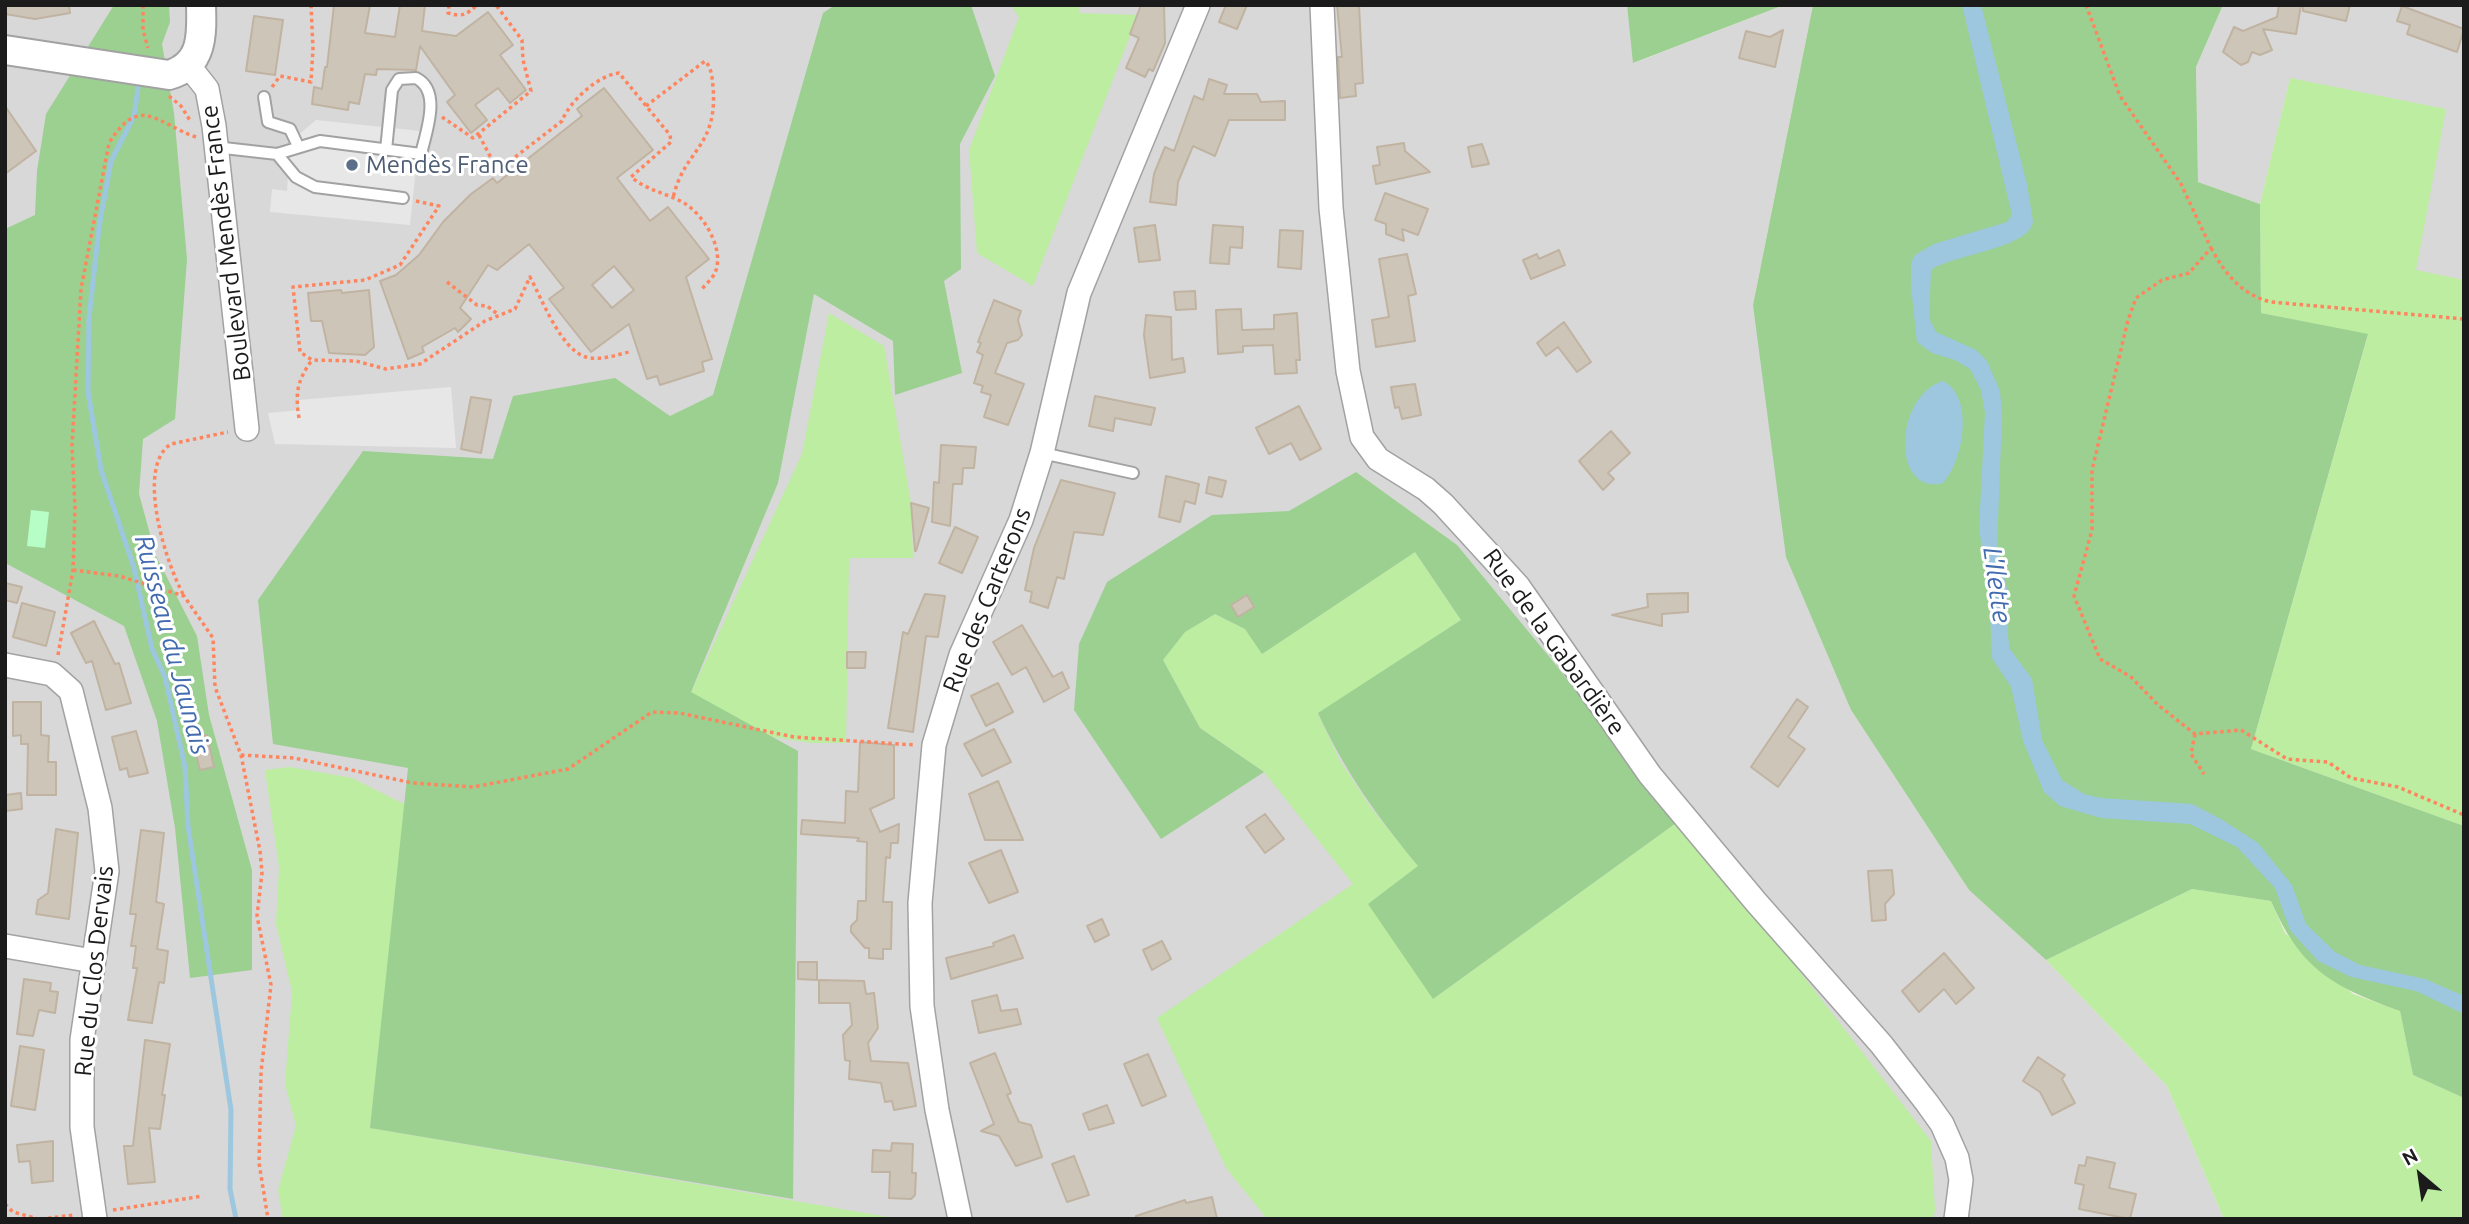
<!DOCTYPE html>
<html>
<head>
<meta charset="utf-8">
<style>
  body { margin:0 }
  #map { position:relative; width:2469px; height:1224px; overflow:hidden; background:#eeebe0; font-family:Ubuntu,sans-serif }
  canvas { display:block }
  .frame { position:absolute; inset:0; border:7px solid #1b1b1b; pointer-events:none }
  .north { position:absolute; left:2385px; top:1140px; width:70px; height:70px; -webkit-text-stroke:5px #fff; paint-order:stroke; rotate:331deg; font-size:19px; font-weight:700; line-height:28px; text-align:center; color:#1b1b1b }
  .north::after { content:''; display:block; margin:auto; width:24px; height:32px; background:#1b1b1b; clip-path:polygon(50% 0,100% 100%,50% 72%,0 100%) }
</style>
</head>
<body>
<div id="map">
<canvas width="2469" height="1224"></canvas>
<div class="frame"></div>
<div class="north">N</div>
</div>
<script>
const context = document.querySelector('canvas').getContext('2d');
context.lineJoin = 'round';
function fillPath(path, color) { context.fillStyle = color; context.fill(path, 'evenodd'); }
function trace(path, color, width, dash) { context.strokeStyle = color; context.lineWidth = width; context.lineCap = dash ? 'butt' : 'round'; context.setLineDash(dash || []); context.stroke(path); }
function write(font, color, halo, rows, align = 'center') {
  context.font = font + ' Ubuntu,sans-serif'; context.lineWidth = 6; context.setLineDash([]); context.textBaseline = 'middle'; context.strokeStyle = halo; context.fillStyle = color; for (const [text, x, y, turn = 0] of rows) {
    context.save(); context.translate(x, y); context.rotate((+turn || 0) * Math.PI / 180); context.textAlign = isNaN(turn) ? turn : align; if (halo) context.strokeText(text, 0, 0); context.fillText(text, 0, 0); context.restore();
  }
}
fillPath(new Path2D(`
  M5,5H1627L1634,63L1784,5H1813L1753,305L1851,710L1969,890L2046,960L2167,1086L2224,1219H5Z
  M2223,5H2464V280L2416,271L2290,79L2260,204L2198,182L2196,67Z`), '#d9d8d8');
fillPath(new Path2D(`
  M1011,5H1079V13L1138,15L1033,286L977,253L969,150L1019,17Z
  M2290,78L2446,109L2416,270L2464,280V826L2251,749L2368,335L2261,313L2260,204Z
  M829,313L884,346L911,503L913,558H849L846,743H812L683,724L691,693L802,454Z
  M1415,552L1461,620L1318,714L1340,761L1371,808L1418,866L1433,999L1676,823L1794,964L1931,1141L1935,1210L1933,1219H1267L1226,1168L1157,1018L1353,884L1264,772L1200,728L1163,660L1185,631L1215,614L1245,629L1263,653Z
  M290,767L352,778L406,805L370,1128L900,1219H283L278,1190L296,1126L285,1084L292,992L276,924L279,867L265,770Z
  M2192,889L2271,901L2285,933L2353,994L2400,1011L2413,1075L2464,1098V1219H2224L2167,1086L2046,960Z`), '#bceda1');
fillPath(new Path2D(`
  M114,5H169L170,22L162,44L174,113L187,259L175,419L143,439L139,494L156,556L197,636L209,715L252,870V970L190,978L175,828L157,721L124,626L5,563V229L35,215L37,171L46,114Z
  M835,5H971L995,76L960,144L961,269L944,281L962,373L895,395L893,341L814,294L778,483L691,692L798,751L793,1199L370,1128L408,768L273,744L258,600L363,451L493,459L513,396L615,378L670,416L713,395L823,13Z
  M1627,5H1784L1633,63Z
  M1813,5H2223L2196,67L2198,182L2260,204L2261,313L2368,334L2251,749L2464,826V1098L2413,1075L2400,1011C2332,986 2301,970 2271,901L2192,889L2046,960L1969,890L1851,710L1786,557L1753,305Z
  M1356,472L1457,545L1556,665L1676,823L1433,999L1368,904L1418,866C1377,816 1345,772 1318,713L1461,620L1415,552L1262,654L1245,629L1215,614L1185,632L1163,660L1200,728L1264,772L1161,839L1074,710L1079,644L1107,582L1212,515L1289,511Z`), '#9bd091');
fillPath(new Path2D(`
  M31,510L49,512L45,548L27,546Z`), '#b7fdc6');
fillPath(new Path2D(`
  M316,120L420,131L410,225L270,212L272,189L287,191L290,142Z
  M451,387L456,448L275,444L268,413L299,410V400Z`), '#e7e7e7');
fillPath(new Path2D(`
  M1962,5H1981L2027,184L2033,222C2028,249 1954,254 1931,270L1929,318L1936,332L1976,350L1987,361L2000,391L2002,415L1997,547L2008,593V637L2010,649L2032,679L2042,740L2062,780L2084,794L2101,798L2192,804L2221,819L2258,843L2292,885L2306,924L2335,952L2360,965L2425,979L2464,996V1014L2416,991L2351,977L2318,961L2290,930L2275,888L2237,847L2190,824L2101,818L2060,806L2044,792L2023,741L2011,687L1992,658L1989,591L1979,529L1985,413L1981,390L1970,369L1955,360L1932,353L1917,342L1911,287V263L1915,255L1934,244L2007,222L2012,215Z
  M1943,381C1975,397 1963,462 1943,483C1891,496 1894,396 1943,381Z`), '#9cc7df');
trace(new Path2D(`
  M138,88L134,116L111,161L99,227L89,318L88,392L101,470L134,568L152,649L165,677L185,767L188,826L231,1110L230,1189L236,1219`), '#9cc7df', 5);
const building = new Path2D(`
  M5,5H69L70,13L35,19L5,14Z
  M334,5H370L365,33L395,37L400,5H425L422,31L456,36L488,12L513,45L500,55L526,90L510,103L498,88L475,105L487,120L471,133L447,102L455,95L420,46L416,70L377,69L376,75L365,74L359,104L349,102L348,110L312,104L314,87L322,89L325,67H327Z
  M1141,5H1164L1165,43L1153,71L1149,69L1145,77L1126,68L1139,38L1130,34Z
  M1226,5H1247L1237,29L1219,22Z
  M1337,5H1359L1363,83L1355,84L1356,96L1340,98L1338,57H1342Z
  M2279,5H2301L2296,34L2263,29L2272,50L2260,55L2252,52L2248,62L2241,65L2223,52L2234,27L2243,31L2277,17Z
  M2303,5H2350L2346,21L2303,11Z
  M2402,6L2464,29L2457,52L2407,34L2410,25L2397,21Z
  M254,16L283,20L275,75L246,71Z
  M1783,30L1775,67L1739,58L1746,31L1770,37Z
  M1209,79L1227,85L1224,94H1257L1261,102L1285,101V120H1229L1215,156L1193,146L1178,182L1176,205L1150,202L1154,174L1165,147L1174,151L1194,96L1203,100Z
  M604,88L653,150L617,178L650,221L668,207L709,259L686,277L712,359L702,362L704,371L660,385L657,376L647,379L629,324L591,352L549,299L564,288L529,244L497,270L488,265L460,308L471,319L458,332L455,328L422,347L424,352L408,359L380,281L396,275L419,255L443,222L471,194L493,178L497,183L582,116L577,109ZM614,266L634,290L612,308L592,285Z
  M5,106L36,151L5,174Z
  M1404,143L1405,151L1430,172L1376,184L1373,166L1380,165L1377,147Z
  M1482,144L1489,164L1472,167L1468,147Z
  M1385,193L1428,209L1418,235L1402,229L1404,241L1386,234V224L1375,220Z
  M1155,225L1160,260L1139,262L1134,228Z
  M1213,225L1243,227L1242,248L1230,247L1229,264L1210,263Z
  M1280,230L1303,231L1301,269L1278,267Z
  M1559,250L1565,265L1531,279L1523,260L1537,254L1539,259Z
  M1407,254L1416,294L1408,296L1415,341L1376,347L1372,320L1389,317L1379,259Z
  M341,290L342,293L369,290L374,347L365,355L329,353L322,321H311L308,293Z
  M1195,291L1196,309L1176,310L1174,292Z
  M994,300L1021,311L1018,320L1022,335L1018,340L1007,343L995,373L1024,384L1008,425L984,417L991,395L981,392L983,386L974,383L983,355L977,352L981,343L978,342Z
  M1241,309L1242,330L1274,329V315L1297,313L1300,360H1296L1297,373L1275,374L1273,345L1243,346V352L1218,354L1216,310Z
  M1146,315L1171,317L1172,360L1183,358L1185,372L1150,378L1144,335Z
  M1564,322L1591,362L1577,372L1558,347L1546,356L1537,343Z
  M1415,384L1421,415L1402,419L1399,407L1395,408L1391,387Z
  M1095,396L1155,408L1151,425L1115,418L1113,431L1089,426Z
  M471,397L491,400L481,453L461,449Z
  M1299,406L1321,449L1300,460L1291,443L1269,454L1256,428Z
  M1611,431L1630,453L1608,473L1614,479L1603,490L1579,461Z
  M941,445L976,447L974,468H963L962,484H953L950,526L932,522L934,482L939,483Z
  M1166,476L1199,484L1195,504L1185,501L1180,522L1159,517Z
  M1209,477L1226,481L1222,497L1206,493Z
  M1061,480L1115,493L1103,535L1074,532L1064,579L1057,577L1048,608L1030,602L1032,592L1025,590L1034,548Z
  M911,503L929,508L916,551H915Z
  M955,527L978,537L962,573L939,563Z
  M5,583L22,587L17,603L5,600Z
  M1688,593V612L1662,614V626L1612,615L1648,607L1647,594Z
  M925,594L945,596L938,637L926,636L913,732L888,728L903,632L908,634Z
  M1247,595L1254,607L1238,617L1231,605Z
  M22,603L55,612L46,646L13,637Z
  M94,621L115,664L119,663L131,703L106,710L92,661L86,663L71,633Z
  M1022,625L1053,677L1062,672L1069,688L1044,702L1026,667L1012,675L993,642Z
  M847,652H866L865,668H847Z
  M998,683L1013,712L986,726L971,696Z
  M1797,699L1808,707L1788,737L1805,749L1778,787L1751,767Z
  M13,702H41V735L49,736L48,762H56V795H27L28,744H21V735L13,736Z
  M994,729L1011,762L982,776L964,744Z
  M136,731L148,773L129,777L127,768L120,770L112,737Z
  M207,735L214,767L200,770L192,738Z
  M860,742L894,745V798L870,809L880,832L899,824L898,843H891L890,858L886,857L883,902H892L891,949H883V959L869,958V948H865L851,932V926L857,920L858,901H866L867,842L857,841L859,838L801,834L802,820L845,823L846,791L858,792Z
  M998,781L1023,840H985L969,794Z
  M21,793L22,809L5,811V795Z
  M1265,814L1284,839L1265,853L1246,827Z
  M56,829L78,833L69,919L36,914L38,900L48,893Z
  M141,830L164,833L156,902L164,904L157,949L168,951L164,983L159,982L152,1023L128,1020L137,968H133L136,946H131L136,914H130Z
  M1001,850L1018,892L989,903L969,863Z
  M1892,870L1894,894L1885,904L1886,920L1872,921L1868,871Z
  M1102,919L1109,935L1095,942L1087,926Z
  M1014,935L1023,958L951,979L946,958L994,946L993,943Z
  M1162,941L1171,959L1152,970L1143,950Z
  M1944,953L1974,988L1956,1004L1944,989L1919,1012L1902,991Z
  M798,962H817V980L798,979Z
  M24,979L51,983L50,991L58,992L55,1013L39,1010L33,1036L17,1034Z
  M819,980L864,981L866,994L874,993L878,1028L868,1043L871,1061L908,1063L916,1106L894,1110L892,1101L885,1102L881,1083L849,1079L850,1061L845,1060L843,1035L852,1025L850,1003H819Z
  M997,995L1001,1011L1017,1009L1021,1024L979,1033L972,1001Z
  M145,1040L170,1044L162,1095H165L160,1129L149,1128L155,1182L128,1184L124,1146H133Z
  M20,1046L44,1050L35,1110L11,1106Z
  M995,1053L1011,1093L1007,1095L1019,1122L1031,1125L1042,1157L1016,1166L999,1136L981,1131L994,1124L970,1063Z
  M1148,1054L1166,1096L1142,1106L1124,1064Z
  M2038,1057L2065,1075L2062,1079L2075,1103L2052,1115L2040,1092L2023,1081Z
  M1107,1105L1114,1123L1089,1130L1083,1114Z
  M53,1141V1181L32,1183L30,1161L19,1162L17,1145Z
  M892,1143L913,1144L912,1173H916L915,1195L911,1199L889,1198L890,1172H872L873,1150L891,1151Z
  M1074,1156L1089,1195L1067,1202L1052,1164Z
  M2087,1157L2115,1163L2109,1188L2136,1194L2130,1219L2079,1209L2084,1185L2075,1183L2079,1165L2085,1166Z
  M1212,1197L1217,1219H1136V1216L1185,1200L1186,1203Z`);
fillPath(building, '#cec5b9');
trace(building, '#c0b3a1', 2);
const service = new Path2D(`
  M264,97L268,122L290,129L298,146
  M215,147L277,154L296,177L315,187L403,198
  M277,154L320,141L421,154C426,132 442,91 416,78L399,79L392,90L386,150
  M1042,453L1133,473`);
const minor = new Path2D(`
  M1322,5L1331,208L1348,371L1362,437L1378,459L1426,489L1443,504L1518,586L1650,775L1756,902L1881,1044L1927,1103L1942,1124L1957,1158L1961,1180L1956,1219
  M188,65L207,89L214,126L247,429
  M5,665L52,674L71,691L100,808L107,871L82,1040V1127L95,1219
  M5,946L93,961
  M960,1219L937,1110L922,1006L920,903L934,745L961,655L1021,520L1042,453L1079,293L1198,5`);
const tertiary = new Path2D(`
  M5,50L169,75C203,65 202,35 201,5`);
trace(service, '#a2a2a2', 14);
trace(minor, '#a2a2a2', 26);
trace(tertiary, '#a2a2a2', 32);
trace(new Path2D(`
  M143,5V30L148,48
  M449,5L448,13C462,17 466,15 477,5
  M2086,5L2120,96L2181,184L2211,248L2189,273L2162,280L2136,298L2128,320L2092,470V530L2074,596L2100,659L2131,677L2158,705L2195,734L2241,730L2287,759L2328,762L2351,778L2398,787L2464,815
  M272,87L280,76L311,82L313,49L311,5
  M169,96L181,106L191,122
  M646,106L705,61C712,68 712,78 713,87C718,148 684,149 673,198
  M442,117L473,138L531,91L523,60L522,40L496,5
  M479,135L491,158L493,174L562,121C569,102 598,75 619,73L670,135L671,142L631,177C650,192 665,192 684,203C704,215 725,249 715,273C712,279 705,285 701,290
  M416,201L439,206L400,265L365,280L293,287L300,352L312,360L356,361L386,369L420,364L485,321L515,309L530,277C542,299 561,350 586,357C600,361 616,355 629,352
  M2211,248C2225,274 2242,295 2271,302L2464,319
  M447,282L477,305L487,306L499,315
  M299,418C295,393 297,381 312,360
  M73,570L119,576L184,596L213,638L215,687L241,755L260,851L262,873L257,916L271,985L261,1072L259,1163L268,1219
  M183,594C166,563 135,467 171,444L228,432
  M58,655L73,570L75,508L72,446L81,289L109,143C140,93 157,124 196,137
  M2195,734L2191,754L2204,774
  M241,755L294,758L413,783L473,787L568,769L652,712L679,713L794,737L915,745
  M5,1204L13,1212L38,1219
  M113,1210L203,1196
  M41,1219L74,1215`), '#ff855f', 3.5, [3.5, 3.5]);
trace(service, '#fff', 10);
trace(minor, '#fff', 23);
trace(tertiary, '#fff', 28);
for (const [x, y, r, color] of [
  [352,165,7,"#5c6f8a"]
]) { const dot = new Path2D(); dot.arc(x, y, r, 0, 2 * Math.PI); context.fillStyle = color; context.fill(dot); trace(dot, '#fff', 2.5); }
write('24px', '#4e5e75', '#fff', [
  ["Mendès France",366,165]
], 'left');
write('24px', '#1b1b1b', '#fff', [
  ["Boulevard Mendès France",226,243,-97],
  ["Rue des Carterons",987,600,-68],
  ["Rue de la Gabardière",1554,642,54],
  ["Rue du Clos Dervais",94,971,-84]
]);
write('italic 26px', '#426bb0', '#fff', [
  ["L'Ilette",1997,585,82],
  ["Ruisseau du Jaunais",172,645,75]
]);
</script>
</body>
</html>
